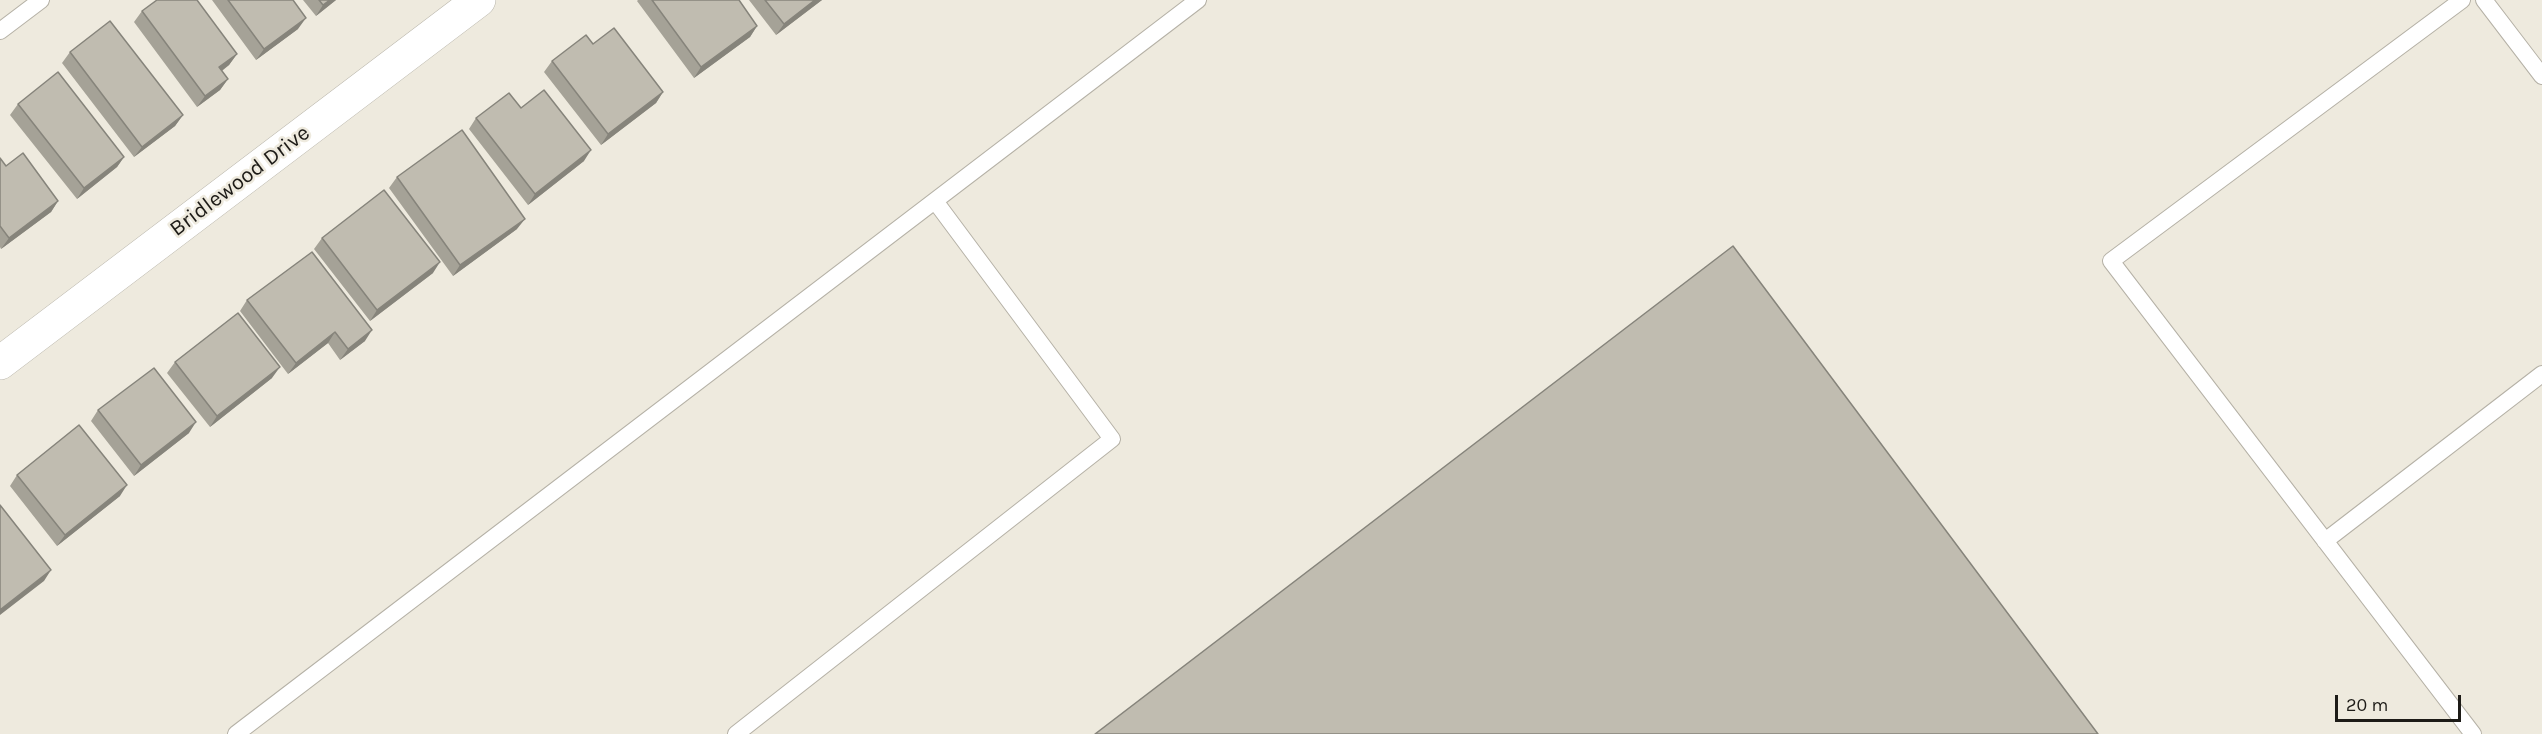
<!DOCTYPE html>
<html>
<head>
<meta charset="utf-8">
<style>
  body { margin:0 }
  #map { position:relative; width:2542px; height:734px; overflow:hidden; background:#eeeade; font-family:Karla,sans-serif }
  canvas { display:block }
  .scale { position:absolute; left:2335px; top:695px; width:126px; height:27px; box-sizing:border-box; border:3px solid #1d1b17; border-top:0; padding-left:8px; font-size:18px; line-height:21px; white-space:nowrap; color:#1d1b17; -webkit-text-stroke:4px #eeeade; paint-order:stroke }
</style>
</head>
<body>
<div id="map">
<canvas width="2542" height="734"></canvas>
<div class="scale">20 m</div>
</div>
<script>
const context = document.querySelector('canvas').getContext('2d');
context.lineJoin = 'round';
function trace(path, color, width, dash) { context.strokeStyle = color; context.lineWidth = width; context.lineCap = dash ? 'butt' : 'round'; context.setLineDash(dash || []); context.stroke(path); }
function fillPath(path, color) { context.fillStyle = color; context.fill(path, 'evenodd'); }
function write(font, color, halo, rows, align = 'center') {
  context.font = font + ' Karla,sans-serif'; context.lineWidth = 5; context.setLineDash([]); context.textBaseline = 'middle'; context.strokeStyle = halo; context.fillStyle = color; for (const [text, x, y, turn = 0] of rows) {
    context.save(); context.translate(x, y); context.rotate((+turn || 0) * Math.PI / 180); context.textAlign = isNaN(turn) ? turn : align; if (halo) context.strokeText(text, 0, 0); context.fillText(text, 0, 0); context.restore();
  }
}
const lane = new Path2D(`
  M2462,0L2111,261L2473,734
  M2484,0L2542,76
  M0,31L41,0
  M2325,541L2542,374
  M236,734L1198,0
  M736,734L1112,439L935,201`);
const street = new Path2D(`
  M0,363L479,0`);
trace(lane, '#b5b1a6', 18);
trace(street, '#b5b1a6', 34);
trace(lane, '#fff', 16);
trace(street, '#fff', 33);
fillPath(new Path2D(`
  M212,0H293L298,29L256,60Z
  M303,0H336L316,16Z
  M638,0H739L757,26L750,37L694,78L637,1Z
  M749,0H822L776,35Z
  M142,11L237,54L229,65L222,71L228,79L220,90L197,107L134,22Z
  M70,52L183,115L175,126L134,157L62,63Z
  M552,61L663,92L656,103L601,145L544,72Z
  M18,104L124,157L117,167L77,199L10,115Z
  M521,108L584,161L528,205L469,129L476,118Z
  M0,158L6,166L58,201L51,212L1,249L0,247Z
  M397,177L517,229L453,276L389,188Z
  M322,238L433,273L370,321L314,249Z
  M247,300L365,341L340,360L328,343L288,374L240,311Z
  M175,362L272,378L210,427L167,373Z
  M98,410L189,433L134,476L91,421Z
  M17,475L120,496L57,546L10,486Z`), '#a5a297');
fillPath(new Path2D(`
  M330,0H336L316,16L323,5Z
  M815,0H822L776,35L784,24Z
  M306,18L298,29L256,60L264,49Z
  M757,26L750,37L694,78L701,67Z
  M237,54L229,65L212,78L219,67Z
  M228,79L220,90L197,107L205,96Z
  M663,92L656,103L601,145L608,134Z
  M183,115L175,126L134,157L142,147Z
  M591,150L584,161L528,205L535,194Z
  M124,157L117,167L77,199L84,188Z
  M58,201L51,212L1,249L9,238Z
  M525,219L517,229L453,276L460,265Z
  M440,262L433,273L370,321L377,310Z
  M372,330L365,341L340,360L348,349Z
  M335,332L328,343L288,374L296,363Z
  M280,367L272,378L210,427L217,416Z
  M196,422L189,433L134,476L141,465Z
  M127,485L120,496L57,546L65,535Z
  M51,570L44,581L0,615V610Z`), '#86847b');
const building = new Path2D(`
  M157,0H197L237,54L219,67L228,79L205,96L142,11Z
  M228,0H293L306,18L264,49Z
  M319,0H330L323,5Z
  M652,0H739L757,26L701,67Z
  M765,0H815L784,24Z
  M110,21L183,115L142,147L70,52Z
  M614,28L663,92L608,134L552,61L586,35L593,44Z
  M58,72L124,157L84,188L18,104Z
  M544,90L591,150L535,194L476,118L509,93L521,108Z
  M462,130L525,219L460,265L397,177Z
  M23,153L58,201L9,238L0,226V158L6,166Z
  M384,190L440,262L377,310L322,238Z
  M1733,246L2098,734H1095Z
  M312,252L372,330L348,349L335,332L296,363L247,300Z
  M238,313L280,367L217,416L175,362Z
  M154,368L196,422L141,465L98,410Z
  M79,425L127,485L65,535L17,475Z
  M0,505L51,570L0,610Z`);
fillPath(building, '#c0bcb0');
trace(building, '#86847b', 1.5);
write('22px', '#1d1b17', '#eeeade', [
  ["Bridlewood Drive",240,181,-37]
]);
</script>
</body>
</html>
